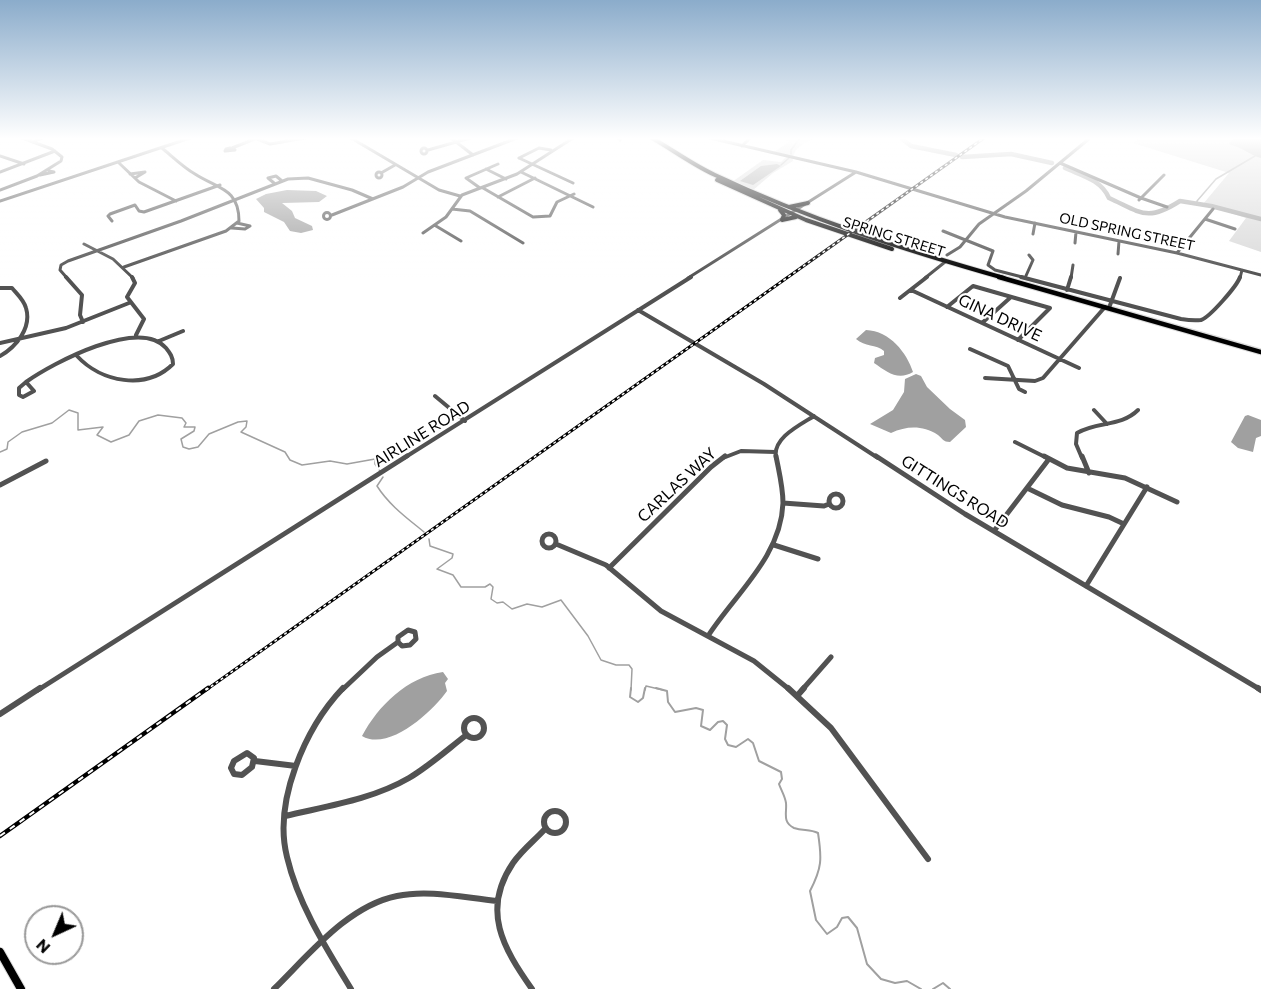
<!DOCTYPE html>
<html>
<head>
<meta charset="utf-8">
<style>
  body { margin:0 }
  #map { position:relative; width:1261px; height:989px; overflow:hidden; background:#fff; font-family:Commissioner,sans-serif }
  canvas { display:block }
  .north { position:absolute; left:24px; top:905px; width:60px; height:60px; box-sizing:border-box; background:#fff; border:2px solid #999; border-radius:50%; rotate:224deg; font-size:16px; font-weight:700; line-height:24px; text-align:center; color:#000 }
  .north::after { content:''; display:block; margin:auto; width:21px; height:27px; background:#000; clip-path:polygon(50% 0,100% 100%,50% 72%,0 100%) }
</style>
</head>
<body>
<div id="map">
<canvas width="1261" height="989"></canvas>
<div class="north">N</div>
</div>
<script>
const context = document.querySelector('canvas').getContext('2d');
context.lineJoin = 'round';
function fillPath(path, color) { context.fillStyle = color; context.fill(path, 'evenodd'); }
function trace(path, color, width, dash) { context.strokeStyle = color; context.lineWidth = width; context.lineCap = dash ? 'butt' : 'round'; context.setLineDash(dash || []); context.stroke(path); }
function write(font, color, halo, rows, align = 'center') {
  context.font = font + ' Commissioner,sans-serif'; context.lineWidth = 4.5; context.setLineDash([]); context.textBaseline = 'middle'; context.strokeStyle = halo; context.fillStyle = color; for (const [text, x, y, turn = 0] of rows) {
    context.save(); context.translate(x, y); context.rotate((+turn || 0) * Math.PI / 180); context.textAlign = isNaN(turn) ? turn : align; if (halo) context.strokeText(text, 0, 0); context.fillText(text, 0, 0); context.restore();
  }
}
fillPath(new Path2D(`
  M783,138H815C805,143 792,148 793,161L773,173L752,191L732,182L763,160L781,162L787,156L774,152L789,142Z
  M1139,138H1261V252L1229,241L1246,218L1203,204L1229,173L1133,143Z`), '#d9d9d9');
fillPath(new Path2D(`
  M1234,138H1261V158C1249,155 1243,147 1230,145L1229,143Z
  M777,164L781,166L753,185L740,181L761,166Z
  M287,190L316,191L327,196L319,202L282,203L292,211L295,218L312,226L313,230L301,233L290,231L284,222L264,212V208L256,199L266,194Z
  M866,330C890,331 907,353 913,372C898,381 887,372 874,363L875,358L884,355V351C876,344 865,347 856,339Z
  M916,374L921,376L927,387L950,409L965,420L966,427L950,442C943,442 943,439 938,435C922,425 907,426 891,433L870,424L893,410L904,392L905,379Z
  M1248,415L1261,420V436L1256,438L1253,452L1238,448L1231,442L1245,416Z
  M443,672L448,679L445,683L447,691C433,711 389,752 362,736C378,706 407,677 443,672Z`), '#a0a0a0');
trace(new Path2D(`
  M791,154V150L800,138
  M781,165L789,158
  M1197,204V201L1216,179L1255,156
  M0,452L7,449L8,442L22,432L52,423L69,410L78,413V430L103,427L97,435L111,442L129,435L139,421L158,415L182,418L186,423L184,427H195L194,431L181,439L183,447L189,449L198,447L209,434L238,422L247,421L246,427L241,432L285,452L290,460L302,465L330,461L347,464L375,459V464L380,471
  M383,477L377,486C389,505 407,518 424,532
  M429,539L430,546L453,554L452,558L437,569L453,575L461,587H485L490,584L493,587L491,599L497,603L503,602L512,609L527,604L542,607L561,600L588,636L601,660L616,665H629L632,669L631,690
  M645,690L646,686L663,690`), '#a0a0a0', 1.5);
trace(new Path2D(`
  M631,688L630,697L638,702L643,698L645,688
  M656,688L667,691L668,702L675,712L696,708L703,710L701,726L710,730L718,722L723,721L727,725L725,739L728,745L736,747L748,739L753,743L759,761L781,772L782,779L779,784C781,790 785,796 786,803C787,813 782,822 794,828C803,831 810,829 818,833C822,859 822,868 810,891L816,920L827,934L837,927L842,918L848,917L857,928L867,964L881,979L895,983L907,981L921,989
  M933,989L943,983L950,989`), '#a0a0a0', 2);
trace(new Path2D(`
  M901,138L911,146L956,155
  M962,157L1011,154L1052,163
  M1065,168C1083,176 1101,180 1109,198C1142,213 1147,222 1180,201L1211,206L1261,219`), '#a0a0a0', 4.5);
const majorFar2 = new Path2D(`
  M652,138C673,150 693,165 715,175C808,219 905,250 1004,278
  M717,180L806,220L892,249
  M789,207L808,203
  M780,210L784,215L782,220L796,217`);
const majorFar1 = new Path2D(`
  M999,277L1261,352`);
const major = new Path2D(`
  M0,952L21,989`);
trace(majorFar2, '#dbdbdb', 6);
trace(majorFar1, '#dbdbdb', 7);
trace(major, '#dbdbdb', 10);
trace(new Path2D(`
  M351,138L439,190L460,196
  M451,138L473,155
  M618,138L620,140
  M710,138L856,172L1005,217L1177,253L1261,275
  M257,139L270,144L305,138
  M33,142L42,138
  M742,146L750,138
  M421 151a3 3 0 1 1 6 0a3 3 0 1 1-6 0Z
  M230,148L235,150L225,151L226,149Z
  M232,148L257,138
  M428,150L470,138
  M0,156L24,164
  M519,158L573,183
  M519,158L539,148L551,150
  M118,162L139,182L176,201
  M1060,163L1141,198
  M486,169L506,179
  M376 175a3 3 0 1 1 6 0a3 3 0 1 1-6 0Z
  M0,172L55,151
  M521,172L593,207
  M381,173L395,165
  M130,174L145,172L135,178
  M40,175L54,172L49,171
  M274,183L268,178L276,176L282,181
  M480,188L466,178L498,164
  M483,188L533,217L550,216L557,202L574,194
  M0,190L37,176L61,161L62,157L52,149L22,138
  M498,197L535,178
  M1141,198L1167,207
  M1139,200L1164,175
  M0,201L190,138
  M452,209L470,211L523,243
  M323.5 216a3.5 3.5 0 1 1 7 0a3.5 3.5 0 1 1-7 0Z
  M332,215L403,187L428,172L517,138
  M1205,219L1235,229
  M112,221L108,216L110,214L135,205L139,211L144,212L220,185
  M436,226L461,241
  M232,228L245,229L250,226L237,223
  M943,231L993,251L988,265L995,270L1026,278
  M423,233L446,217L462,195L517,174L573,138
  M1033,234L1035,223
  M1075,243L1076,232
  M84,244L113,259L133,278
  M1177,253L1213,209
  M1118,254L1119,241
  M947,255L960,247L979,224L1026,191L1090,138
  M124,267L226,231L239,221C239,188 218,189 195,174C183,167 173,157 162,148
  M67,278L60,270L61,265L68,261L181,221L288,179L308,178L352,190L373,199
  M688,278L856,172
  M925,278L945,262
  M1025,278L1033,260L1029,255
  M1071,278L1073,265
  M1240,278L1242,270`), '#525252', 3);
trace(new Path2D(`
  M66,277L82,295L80,315L83,322
  M132,277L135,283L127,297L144,319L136,335
  M1021,277L1181,319C1187,320 1194,321 1201,320C1210,317 1237,286 1240,277
  M0,288H12C17,294 24,300 26,308C32,328 16,347 0,356
  M911,290L1079,368
  M1067,290L1071,277
  M900,298L927,277
  M947,307L973,286L1050,308L1018,340
  M1109,308L1120,278
  M638,310L764,384L878,458
  M982,323L1011,297
  M159,341L183,331
  M0,343L66,328L129,303
  M970,349L1008,366L1019,389L1025,392
  M985,378L1035,381L1043,378L1105,307
  M26,382L34,391L23,397L19,395V388Z
  M26,382C53,363 139,317 166,348C170,353 173,357 173,364C146,391 101,382 77,356
  M435,396L465,421
  M1094,410L1107,424
  M1015,442L1047,458
  M404,458L691,277
  M723,458L741,451L775,452
  M776,458C772,438 800,425 814,416
  M1082,458L1076,444L1077,433C1097,421 1121,427 1138,410`), '#525252', 4);
trace(new Path2D(`
  M876,456L965,514L1261,690
  M1044,456L1067,468L1125,478L1177,502
  M1082,456L1089,473
  M0,485L46,461
  M1027,488L1062,505L1109,517L1124,524
  M829 501a7 7 0 1 1 14 0a7 7 0 1 1-14 0Z
  M783,503L824,506L829,504
  M994,531L1049,459
  M542 541a7 7 0 1 1 14 0a7 7 0 1 1-14 0Z
  M556,544L606,565L661,611L754,661L790,690
  M774,545L818,559
  M609,568L711,467L725,456
  M1086,586L1147,487
  M408,630L415,632L416,639L410,645L402,646L398,642V637Z
  M708,636C735,594 781,557 783,503C783,487 779,472 776,456
  M38,690L407,456
  M342,690L377,657L398,642
  M802,690L831,657`), '#525252', 5);
trace(new Path2D(`
  M343,688C305,728 273,802 287,857C298,904 326,948 351,989
  M788,688L831,728L928,859
  M1258,688L1261,690
  M797,696L804,688
  M0,714L40,688
  M464 728a10 10 0 1 1 20 0a10 10 0 1 1-20 0Z
  M247,753L254,758L252,767L242,775L234,774L231,768L234,761Z
  M255,761L296,766
  M544 822a11 11 0 1 1 22 0a11 11 0 1 1-22 0Z
  M285,816C327,806 371,800 409,778C429,766 447,750 465,736
  M274,989C308,956 347,906 397,896C429,889 465,898 497,901
  M532,989C503,948 481,910 513,863C522,850 535,840 545,829`), '#525252', 6);
trace(majorFar2, '#000', 4);
trace(majorFar1, '#000', 4.5);
trace(major, '#000', 8);
const railFar1 = new Path2D(`
  M206,690L984,138`);
const rail = new Path2D(`
  M0,836L208,688`);
trace(railFar1, '#000', 3);
trace(rail, '#000', 4.5);
trace(railFar1, '#fff', 1.5, [3]);
trace(rail, '#fff', 2, [6]);
const sky = context.createLinearGradient(0, 0, 0, 277);
sky.addColorStop(0, '#8baccb');
sky.addColorStop(0.5, '#fff');
sky.addColorStop(1, '#ffffff00');
context.fillStyle = sky;
context.fillRect(0, 0, 1261, 277);
write('14px', '#000', '#fff', [
  ["OLD SPRING STREET",1127,232,12],
  ["SPRING STREET",894,237,17]
]);
write('16px', '#000', '#fff', [
  ["GINA DRIVE",1000,318,25],
  ["AIRLINE ROAD",422,434,-32],
  ["CARLAS WAY",677,485,-43],
  ["GITTINGS ROAD",955,492,32]
]);
</script>
</body>
</html>
